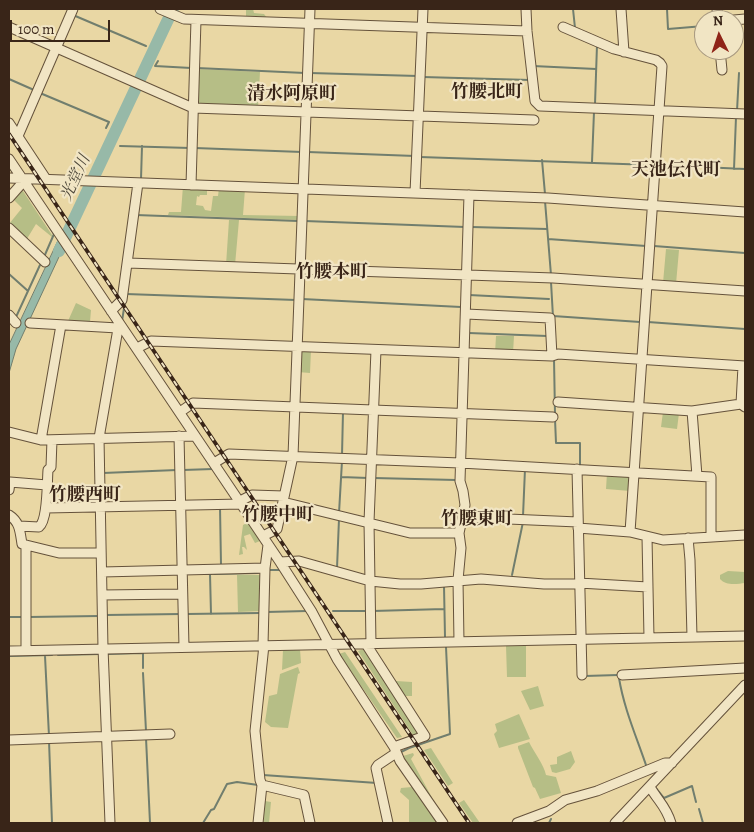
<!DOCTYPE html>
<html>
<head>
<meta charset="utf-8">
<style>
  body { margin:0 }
  #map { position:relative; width:754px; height:832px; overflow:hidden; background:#e9d7a4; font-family:Alegreya,serif }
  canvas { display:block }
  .frame { position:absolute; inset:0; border:10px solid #392518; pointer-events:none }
  .north { position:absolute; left:694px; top:10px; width:50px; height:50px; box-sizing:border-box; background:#f1e5c4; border:1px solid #a7987f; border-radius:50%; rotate:356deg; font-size:14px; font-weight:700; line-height:20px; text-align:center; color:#392518 }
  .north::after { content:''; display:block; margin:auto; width:18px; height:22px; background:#8f2418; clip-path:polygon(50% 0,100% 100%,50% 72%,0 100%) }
  .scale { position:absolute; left:10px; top:20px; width:100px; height:22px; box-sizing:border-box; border:2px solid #392518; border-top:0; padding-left:6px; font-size:15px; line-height:18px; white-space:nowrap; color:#392518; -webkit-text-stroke:4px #f1e5c4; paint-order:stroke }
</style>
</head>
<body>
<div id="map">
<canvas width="754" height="832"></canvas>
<div class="frame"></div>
<div class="north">N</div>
<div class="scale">100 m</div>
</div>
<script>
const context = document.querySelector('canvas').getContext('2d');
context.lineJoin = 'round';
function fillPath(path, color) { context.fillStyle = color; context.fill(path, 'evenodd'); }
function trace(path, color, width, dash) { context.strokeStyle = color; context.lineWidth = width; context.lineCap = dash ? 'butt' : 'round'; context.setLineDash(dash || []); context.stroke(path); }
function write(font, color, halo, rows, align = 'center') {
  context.font = font + ' Alegreya,"Noto Serif JP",serif'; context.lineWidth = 4.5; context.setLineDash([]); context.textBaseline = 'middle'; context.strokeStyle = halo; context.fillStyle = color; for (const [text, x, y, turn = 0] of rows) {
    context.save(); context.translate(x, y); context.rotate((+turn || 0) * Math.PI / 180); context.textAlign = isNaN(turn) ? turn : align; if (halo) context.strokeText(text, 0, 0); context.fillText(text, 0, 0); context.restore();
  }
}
fillPath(new Path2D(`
  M246,9H253L254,13L264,14L267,18L246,20Z
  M197,69L260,72L258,108L196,106Z
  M183,186L207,188V195H200L199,197L197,196L196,205L203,206L205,210L211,211L213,196H218L219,188L245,189L243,215L300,216V220L168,215L169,212H181Z
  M21,188L52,235V237L36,224L25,242L9,224L22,208L12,198Z
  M229,220H239L235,265H226Z
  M666,249L679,250L676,284L663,283Z
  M76,303L91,310L90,322L68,321Z
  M496,336H514L513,353H495Z
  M311,350L310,373L298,372L299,351Z
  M663,412L679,413L677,429L661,427Z
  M607,473L628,474L631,478L630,491L606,489Z
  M247,523C253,525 259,535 260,541L255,543L250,534L244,536L247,550L244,547H242L243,554L239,555L243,525Z
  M728,571L745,572V583C737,584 726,586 720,579V575Z
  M237,575H261L260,611L238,612Z
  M526,645V677H507L506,646Z
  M300,649L301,663L282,670L283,650Z
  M364,649L421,733L413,735L358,651Z
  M345,652L402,737L397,738L339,654Z
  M298,667L300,673L298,674L288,728L271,727L265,722L269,696L277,694L280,674Z
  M396,681L412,682V696H401L395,683Z
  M538,686L544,706L530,710L521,691Z
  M519,714L530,739L499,748L494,734L497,731L495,724Z
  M529,742C534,752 544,765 546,775L556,777L561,793L540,799L535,788L533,787L518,748V746Z
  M431,748L453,783L448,786L424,750Z
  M571,751L575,762L570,769L556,773L552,772L550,765L557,764V757Z
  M413,753L414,755L411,759L442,816L403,756Z
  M412,787L415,789L437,823H409V800L400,792L401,788Z
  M464,800L480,823H473L459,803Z
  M265,801L271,802L269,823L260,821Z`), '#b6be86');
const water = new Path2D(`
  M60,237L65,244L16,349L9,373V345Z`);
fillPath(water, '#97b9a8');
trace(water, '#717e6e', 1);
trace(new Path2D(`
  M573,9L575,28
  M667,9L668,29L704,26
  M73,15L146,46
  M151,48L154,49
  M149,57L153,59
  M158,61L155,66L191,68
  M533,66L596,69
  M197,68L305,73
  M310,73L418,76
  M423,77L530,80
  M9,79L34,90
  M40,93L109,122L106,128
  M595,104L597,45
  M737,111L739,73
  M111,131L114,132
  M108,144L112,146
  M120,146L190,148
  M195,148L302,152
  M308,152L415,156
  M420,157L652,165
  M542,160L545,194
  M592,162L594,112
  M658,165L745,169
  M9,168L14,173
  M734,169L736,117
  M141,179L142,146
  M545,201L551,275
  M136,215L298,221
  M305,221L465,227
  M472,227L547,229
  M548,239L646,246
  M654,246L745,253
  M44,257L54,234L47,223
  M9,274L28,291L16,317
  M551,282L553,317
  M28,291L40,265
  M126,294L296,300
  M469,295L549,299
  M302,299L461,307
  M553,316L640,322
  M122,321L125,302
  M648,322L745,329
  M469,333L547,336
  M554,359L555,414
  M555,419L556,443H580V465
  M342,455L343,412
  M183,470L213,469
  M103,473L177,470
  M341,477L368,478
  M374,478L456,480
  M220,507L221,565
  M339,513L342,461
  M523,516L525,469
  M337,568L339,519
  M269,570H279
  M189,574H212
  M210,574L211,614
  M214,574L258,573
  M512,575L523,522
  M444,586L445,637
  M333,611H368
  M373,611L444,609
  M266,612L307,611
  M187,614L260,613
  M106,615L181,614
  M9,617H22
  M29,617L99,616
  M107,654L143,653V668
  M58,655L100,654
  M9,656L52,655
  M45,656L49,736
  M143,673L146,731
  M585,676L618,675
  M619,678C624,709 637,738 647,768
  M146,738L150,823
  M49,741L52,823
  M401,752L409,748L450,734L446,647
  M263,775L377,783
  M656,788L664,798L692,786L696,802
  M699,809L703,823
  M203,823L211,810L214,809L227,784L237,782L258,785
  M549,823L551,819`), '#717e6e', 2);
trace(new Path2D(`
  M59,251L173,9`), '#97b9a8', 12);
const minor = new Path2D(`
  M160,9L184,19L527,31
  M526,9L527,31L535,101L540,106L745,114
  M621,9L624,52
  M717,9L718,20
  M734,20L745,19
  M9,27L193,108L534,120
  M563,27L614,49L656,60L660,63L662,66L630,532
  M720,50L722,70
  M9,123L46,179
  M18,136L73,9
  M9,159L280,562L312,612L337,659L394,747L400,761L443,823
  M9,178L548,198L745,212
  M191,185L196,20
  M415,193L423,9
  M9,198L24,181
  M9,228L45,262
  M128,263L553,278L745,291
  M111,311L122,300L138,183
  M466,314L550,318L552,356
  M9,315L16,323
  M30,323L118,328
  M137,348L151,341L552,356L558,354L745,366
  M558,402L692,411L741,404L745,407
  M741,404L743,366
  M692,411L697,476
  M180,412L193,403L553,417
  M9,432L41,440L195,436
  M179,436L184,647
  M41,440L61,325
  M214,463L229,454L460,463L711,477V537
  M577,469L582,675
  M9,490L10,482L47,485
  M240,501L252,495L284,496
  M283,502L410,533H459
  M46,508L242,504
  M9,515C20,522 20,532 22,544L59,553H101
  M462,517L578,522
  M19,526L39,527C48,520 47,482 48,470L51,467L52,440
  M578,528L630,532L663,540L745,535
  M263,536L277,529L293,456L310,9
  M647,537L649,638
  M688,538L690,560L692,637
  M280,562L299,561L370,581L400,584H421L481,579L544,584H579
  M102,572L265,568
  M579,583L648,587
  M102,595L182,594
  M459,642L458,580L461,548L459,533L465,505L463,491L460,481L469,195
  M366,644L425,736L394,747
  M371,644L369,522L376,350
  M263,645L265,568L268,545
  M264,645L255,731L260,780L262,785L304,795L310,823
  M26,650V545
  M9,651L745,636
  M622,675L745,668
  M9,740L170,734
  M650,787C658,801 666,806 671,823
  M110,823L103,648L99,438L119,323
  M258,823L262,785
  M388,823L376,768L378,765L396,753
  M517,823L549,811L565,800L597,791L665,763H672
  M615,823L745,685`);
trace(minor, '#65523b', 11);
trace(minor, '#f1e5c4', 9);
const rail = new Path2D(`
  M9,134L469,823`);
trace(rail, '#392518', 4);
trace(rail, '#f1e5c4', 2, [5.5]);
write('italic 16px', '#504a3c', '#f1e5c4', [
  ["光堂川",76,178,-65]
]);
write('bold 18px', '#392518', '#f1e5c4', [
  ["竹腰北町",487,93],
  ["清水阿原町",292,95],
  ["天池伝代町",676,171],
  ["竹腰本町",332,273],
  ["竹腰西町",85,496],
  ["竹腰中町",278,516],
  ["竹腰東町",477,520]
]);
</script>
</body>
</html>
